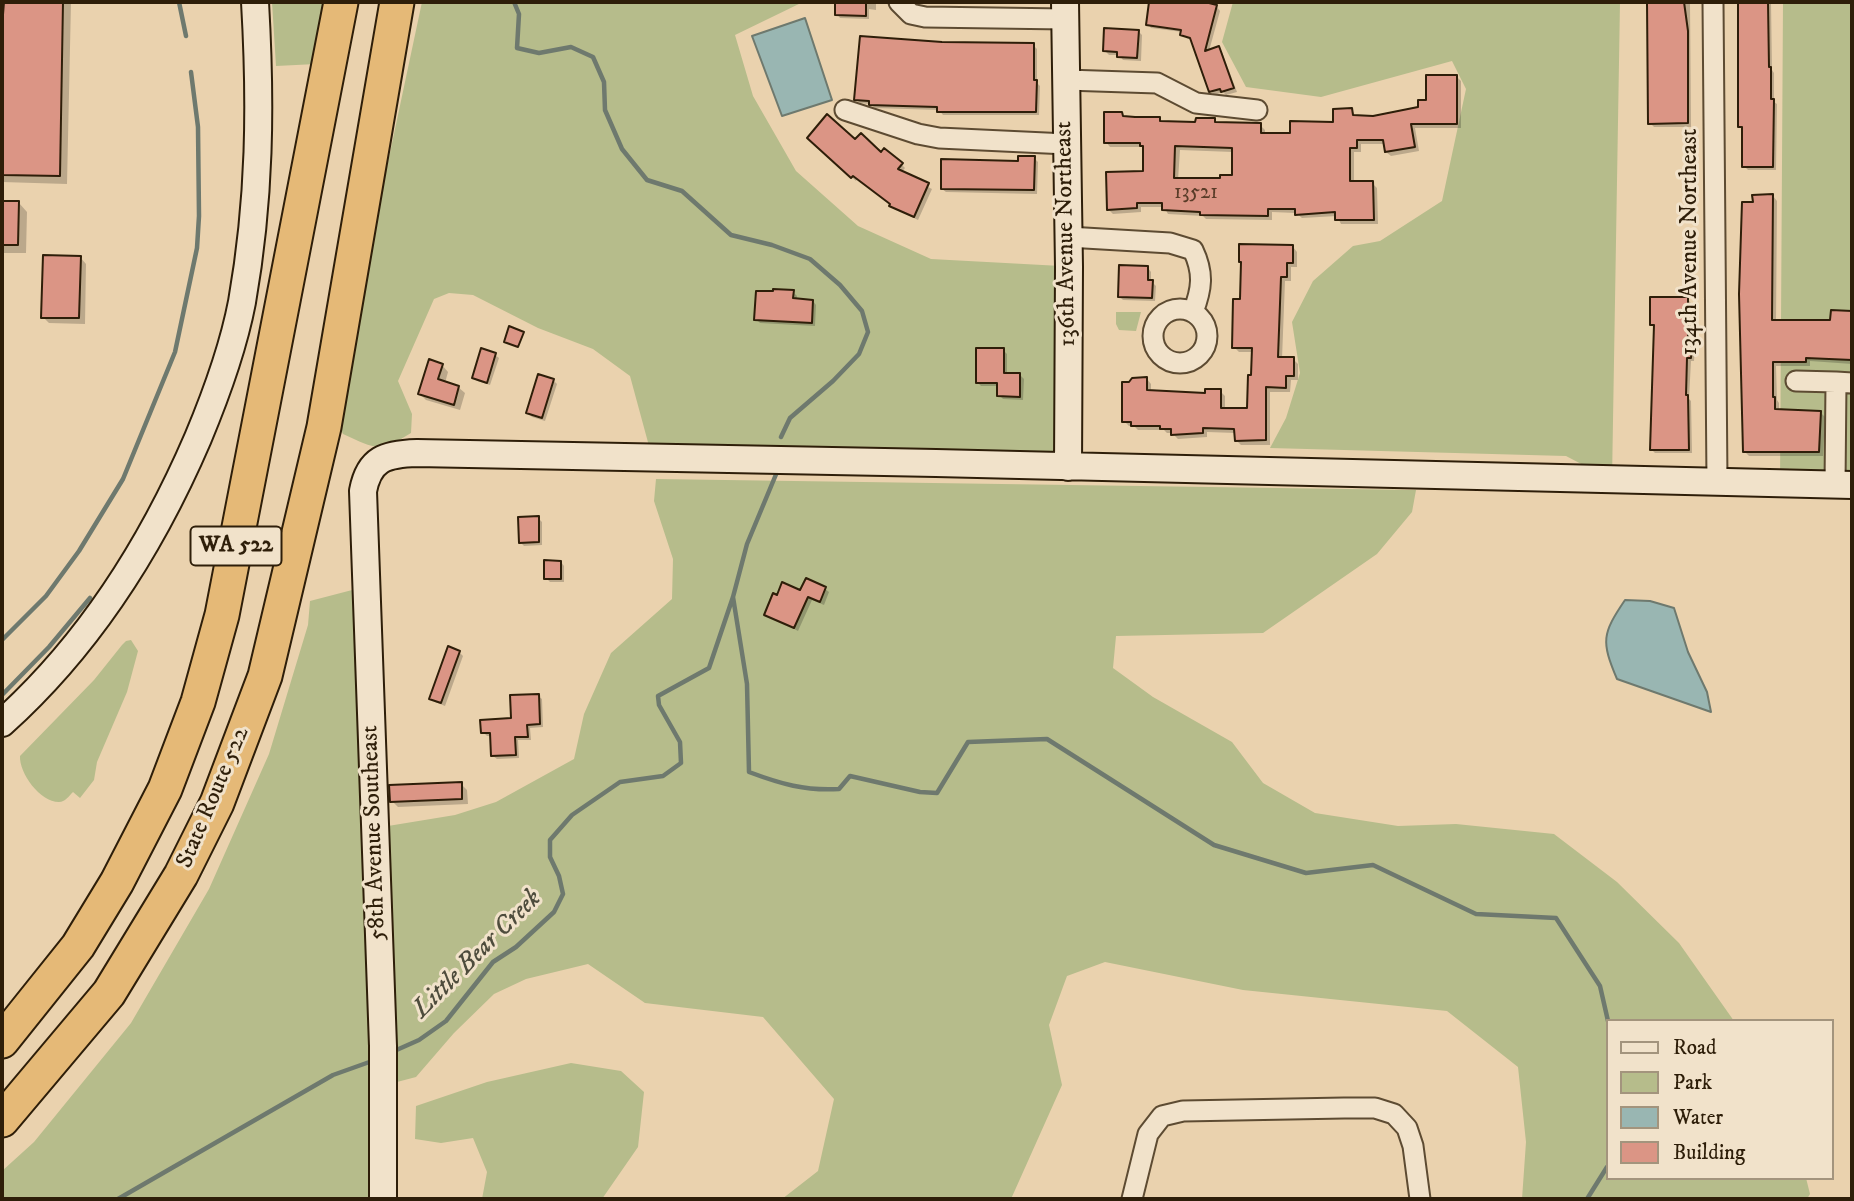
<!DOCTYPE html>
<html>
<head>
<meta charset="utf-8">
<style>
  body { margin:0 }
  #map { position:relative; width:1854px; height:1201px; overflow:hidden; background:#ead2ae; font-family:"IM FELL DW Pica",serif }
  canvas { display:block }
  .frame { position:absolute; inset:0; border:4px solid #2e1e09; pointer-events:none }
  .legend { position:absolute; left:1606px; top:1019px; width:228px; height:161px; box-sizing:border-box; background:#f1e2ca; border:2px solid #a3947d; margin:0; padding:9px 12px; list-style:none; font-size:21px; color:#2e1e09 }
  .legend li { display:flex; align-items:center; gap:14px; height:35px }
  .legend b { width:35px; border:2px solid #a3947d }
</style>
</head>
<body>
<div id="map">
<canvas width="1854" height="1201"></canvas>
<div class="frame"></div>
<ul class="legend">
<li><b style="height:9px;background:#f1e2ca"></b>Road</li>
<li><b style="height:19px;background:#b6bc8b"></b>Park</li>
<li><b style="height:19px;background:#99b6b2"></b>Water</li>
<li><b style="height:19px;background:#db9585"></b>Building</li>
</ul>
</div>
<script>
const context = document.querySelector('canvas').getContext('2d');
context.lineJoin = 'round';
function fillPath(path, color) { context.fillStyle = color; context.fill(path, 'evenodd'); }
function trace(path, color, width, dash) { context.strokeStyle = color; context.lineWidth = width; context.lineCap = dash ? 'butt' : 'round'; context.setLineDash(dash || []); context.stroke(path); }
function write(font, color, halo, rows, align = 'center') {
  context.font = font + ' "IM FELL DW Pica",serif'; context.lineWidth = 6; context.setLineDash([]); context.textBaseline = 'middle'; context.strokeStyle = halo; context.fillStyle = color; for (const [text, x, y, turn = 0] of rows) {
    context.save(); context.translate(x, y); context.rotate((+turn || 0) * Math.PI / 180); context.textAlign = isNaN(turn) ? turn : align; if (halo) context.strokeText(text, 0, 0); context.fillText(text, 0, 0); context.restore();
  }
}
fillPath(new Path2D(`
  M272,2H327L316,64L276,66Z
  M422,2H803L735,35L753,96L796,171L858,226L931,259L1061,266L1060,452L649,446L630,376L593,349L538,328L473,295L449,293L434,299L398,381L412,414L411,433C379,453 376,449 343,434L334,416Z
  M1233,2H1620L1612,480L1566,456L1270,448L1286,418L1300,373L1292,322L1313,281L1353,246L1380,241L1442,201L1466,89L1452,61L1321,97L1246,87L1222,42Z
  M1783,2H1852V485L1780,484Z
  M1116,312H1141L1136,331L1119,330L1116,324Z
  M656,479L1416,490L1412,512L1377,554L1263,633L1116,636L1113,668L1153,697L1232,742L1263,783L1315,813L1398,826L1456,824L1554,834L1617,882L1679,943L1734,1021H1607V1178H1806L1810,1194L1807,1199H1522L1526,1142L1518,1067L1447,1011L1243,990L1105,962L1067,976L1049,1025L1062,1085L1011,1199H782L818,1171L834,1099L763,1017L645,1003L588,964L526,979L494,994L454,1033L416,1077L397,1082L388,826L455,815L496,802L574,759L584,714L611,653L672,599L673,559L654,501Z
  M356,589L380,1199H2V1171L34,1142L131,1023L209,889L269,754L308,625L310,601Z
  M131,640L138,651L127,692L97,762L94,780L80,798L73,792C69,796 65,802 59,802C40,802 19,773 20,756L94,680L122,645L126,641Z
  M571,1063L621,1071L644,1092L638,1147L602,1199H482L487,1172L473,1138L441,1143L415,1139L416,1106L487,1082Z`), '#b6bc8b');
const water = new Path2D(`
  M805,18L832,100L782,116L752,36Z
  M1625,600L1650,601L1674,608L1688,652L1707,692L1711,712L1617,679C1601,641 1602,634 1625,600Z`);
fillPath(water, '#99b6b2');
trace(water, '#6e796e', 2);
fillPath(new Path2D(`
  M6,2H71L67,184L2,182V29H5Z
  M837,2H876V10L869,9V19L840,18L837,14Z
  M1151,2H1198L1217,7L1220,11L1209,51L1219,48L1222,52L1237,92L1226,95L1223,92L1214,95L1211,91L1192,40L1186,38L1183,32L1151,28L1148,24Z
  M1650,2H1690L1691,127H1654L1650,123Z
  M1738,2H1771L1772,70L1774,73V102L1777,104L1776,170H1748L1744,166V130L1740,126Z
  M1138,31L1142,35L1141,61L1123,60L1119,55H1109L1105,51Z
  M1033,45L1037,49V83L1040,86L1039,115H943L939,110L875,108L870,104L860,103L856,99Z
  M1456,76L1461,81V128H1415L1419,151L1391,156L1386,152L1385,144H1361V152H1354V183H1372L1377,188L1378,224H1341L1337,216L1302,218L1296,213L1272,212V220L1206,219L1203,216L1168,214L1164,207H1141V212L1113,214L1108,209L1144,173V147H1110L1106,142L1122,114L1126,118L1160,119L1164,123L1197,124L1215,120L1219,124L1260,125L1265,130V135H1291L1334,124L1352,110L1356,117H1373L1420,108ZM1180,150L1233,152L1234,177L1222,180H1178Z
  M809,138L881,154L901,164L905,168L901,173L932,189L918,220L895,209L892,204L858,178L856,181Z
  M1034,158L1038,162L1037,194L946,192L942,189Z
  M1773,196L1777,201L1776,322H1832V312L1852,313V364L1810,361V366H1776L1777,400L1779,403V411L1820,412L1825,417L1823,456H1749L1745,452L1754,204Z
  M2,203H19L27,212L26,253H2Z
  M1293,247L1297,252V267H1291V281H1285L1282,359H1293L1298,364V380H1291L1290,392H1270V445H1241L1236,440V433L1207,432V437L1178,439L1172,433H1167L1164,430H1138L1134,426H1129L1124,421L1147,379L1151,384V392L1206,395L1220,391L1225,396V410L1249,409L1253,352H1239L1234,347L1242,301Z
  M80,257L86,264L85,324L49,323L43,317Z
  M1148,268L1151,272V281L1156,286L1155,301L1123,300L1120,297Z
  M793,292L797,296L796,300L813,301L816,305L815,326L760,323L756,319Z
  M1687,299L1691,303V343L1695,348L1694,361H1691L1689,399L1691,401L1692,453H1655L1652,450L1656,329L1651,324Z
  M1003,350L1007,354V375H1020L1024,379L1023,400L1003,399L999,395V386H981L977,382Z
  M495,355L499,358L490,385L477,381L474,378Z
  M442,365L448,372L445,383L458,387L465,393L460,410L426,400L420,394Z
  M553,380L557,384L545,421L532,417L528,413Z
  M538,518L542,522V545L524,546L520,542Z
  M561,562L564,566V582H550L546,578Z
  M825,589L829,592L824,605L812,600L798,631L766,614L778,597Z
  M459,652L463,656L445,706L435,702L431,699Z
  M538,696L542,699L543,727L530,728L531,740H518L519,758L497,759L493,756L492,736H487L483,732L513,720Z
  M461,784L467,790L468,804L398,807L392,801Z`), '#0003');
trace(new Path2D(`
  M179,2L186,36
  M514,2L519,14L517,48L539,53L571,47L593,57L604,82L605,110L622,149L647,180L682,191L731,235L772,245L810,259L840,285L862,311L868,332L859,354L833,381L790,418L781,437
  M733,597L747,684L749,772C781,784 805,791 839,789L850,776L920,792L937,793L968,742L1047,739L1214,845L1306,873L1373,865L1476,914L1556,918L1600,986L1608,1021
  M2,640L46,596L79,551L123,479L175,352L197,248L199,216L198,127L191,72
  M2,695L49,647L90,598
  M392,1052L419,1040L446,1021L493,962L516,947L554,912L563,894L559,876L550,857V840L572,815L620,782L663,776L681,763L680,742L659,705L658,696L709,668L733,597L747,544L777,472
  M118,1199L333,1075L375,1060
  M1587,1199L1607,1167`), '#6e796e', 4.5);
const building = new Path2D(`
  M4,2H63L60,176L2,175V27Z
  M835,2H866V16L835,15Z
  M1149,2H1205L1217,5L1205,51L1219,46L1234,88L1221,92L1220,89L1209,92L1190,38L1180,35L1181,30L1146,25Z
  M1647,2H1684L1688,31V123L1648,124Z
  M1738,2H1768L1769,67H1771V99H1774L1773,167H1742V127H1738Z
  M1104,28L1139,30L1137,58L1117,57V52L1103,51Z
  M860,36L942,42L1034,43V80H1037L1036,112H937V107L869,105V101L854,100Z
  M1426,75H1457V124H1411L1415,147L1385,152L1383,140H1357V148H1350V181H1373L1374,220H1335V212L1295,215V209H1268V216L1200,215V212L1162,210V203H1137V208L1107,210L1106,172L1143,171V146H1140V143H1104V112H1122L1123,116L1135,117H1160V121L1195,122L1196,118H1215V122L1261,123V133H1290V121L1333,122V109L1352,108L1353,115L1373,116L1418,107V100H1426ZM1175,146L1232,148V175H1220V178H1174Z
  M827,114L855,139L861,133L881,152L884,148L903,163L898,169L929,183L914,217L889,206L890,204L853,176L851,178L807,138Z
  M1018,156H1035L1034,190L941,189V159L1018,161Z
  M1773,194L1772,320H1830L1831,310L1852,311V360L1806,358V362H1773V397H1775V409L1821,411L1819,452H1743L1739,294L1742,202H1753L1752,195Z
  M2,201H19L18,245H2Z
  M1239,244L1293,245V263H1287V277H1281L1278,357H1294V376H1286V388L1266,387V440L1235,441L1234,429L1203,428V433L1171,435V429H1160V426H1131V422H1122V382H1129L1132,378L1147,377V390L1205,393V389H1221V408H1247L1248,375H1251L1252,348H1232L1233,299H1240L1241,262H1239Z
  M43,255L81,256L79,318H41Z
  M1119,265L1148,266V280H1153L1152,298L1118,297Z
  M773,289L794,290L793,298L813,300L812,323L754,320L756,291H773Z
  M1650,297H1688V342H1692L1691,358H1687L1686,395H1688L1689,450H1650L1654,325H1650Z
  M509,326L524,332L518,347L504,342Z
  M481,348L496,353L487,383L472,378Z
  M976,348H1004V373H1020V397L997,396V383H976Z
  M429,359L443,364L438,379L459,386L454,405L418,394Z
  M538,374L554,379L542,418L526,413Z
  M539,516V542L519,543L518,517Z
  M544,560L561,561V579H544Z
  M806,578L826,587L820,602L808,597L794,628L764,615L773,593L777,595L782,582L800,590Z
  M448,646L460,651L441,703L429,699Z
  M539,694L540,724L527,725L528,737H515L516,755L491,756L490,733H481L480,720L511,718L510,695Z
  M462,782V799L390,802L389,785Z`);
fillPath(building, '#db9585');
trace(building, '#2e1e09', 2);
const street = new Path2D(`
  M899,2L911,14L925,17L1065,19
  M1713,2L1717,482
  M1066,80L1157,83L1196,103L1257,110
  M845,110L918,134L939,138L1067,144
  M1068,237L1170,243L1193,250C1204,273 1202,289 1193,312
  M1153 336a27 27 0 1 1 54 0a27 27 0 1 1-54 0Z
  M1796,381L1836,382
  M1835,485L1836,382L1852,383
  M1132,1199L1148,1134L1162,1116L1183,1111L1344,1108H1375L1394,1114L1407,1128L1413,1146L1420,1199`);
const secondary = new Path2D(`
  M1065,2L1069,267L1068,467
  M2,723C89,645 152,545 198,438C216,395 233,349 242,302C260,200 261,105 255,2
  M383,1199V1046L363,491C369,459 385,454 417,453L936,463L1852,485`);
const highway = new Path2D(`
  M2,1041L78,946L117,882L165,789L198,702L222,615L341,2
  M2,1120L109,993L181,875L217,803L265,676L324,427L397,2`);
trace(street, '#5d4b32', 23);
trace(secondary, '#2e1e09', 30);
trace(highway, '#2e1e09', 37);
trace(street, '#f1e2ca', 19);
trace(secondary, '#f1e2ca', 26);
trace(highway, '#e5b977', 33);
write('21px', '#593c28', null, [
  ["13521",1196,194]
]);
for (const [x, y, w] of [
  [236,546,91]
]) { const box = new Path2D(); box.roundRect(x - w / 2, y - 19.5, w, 39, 5); context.fillStyle = '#f1e2ca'; context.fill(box); trace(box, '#2e1e09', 2); }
write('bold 23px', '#2e1e09', null, [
  ["WA 522",236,546]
]);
write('24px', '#2e1e09', '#f1e2ca', [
  ["136th Avenue Northeast",1067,234,-91],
  ["134th Avenue Northeast",1691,242,-90],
  ["State Route 522",214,798,-67],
  ["58th Avenue Southeast",375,833,-92]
]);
write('italic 26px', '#4e4c3c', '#f1e2ca', [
  ["Little Bear Creek",478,955,-45]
]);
</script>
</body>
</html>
